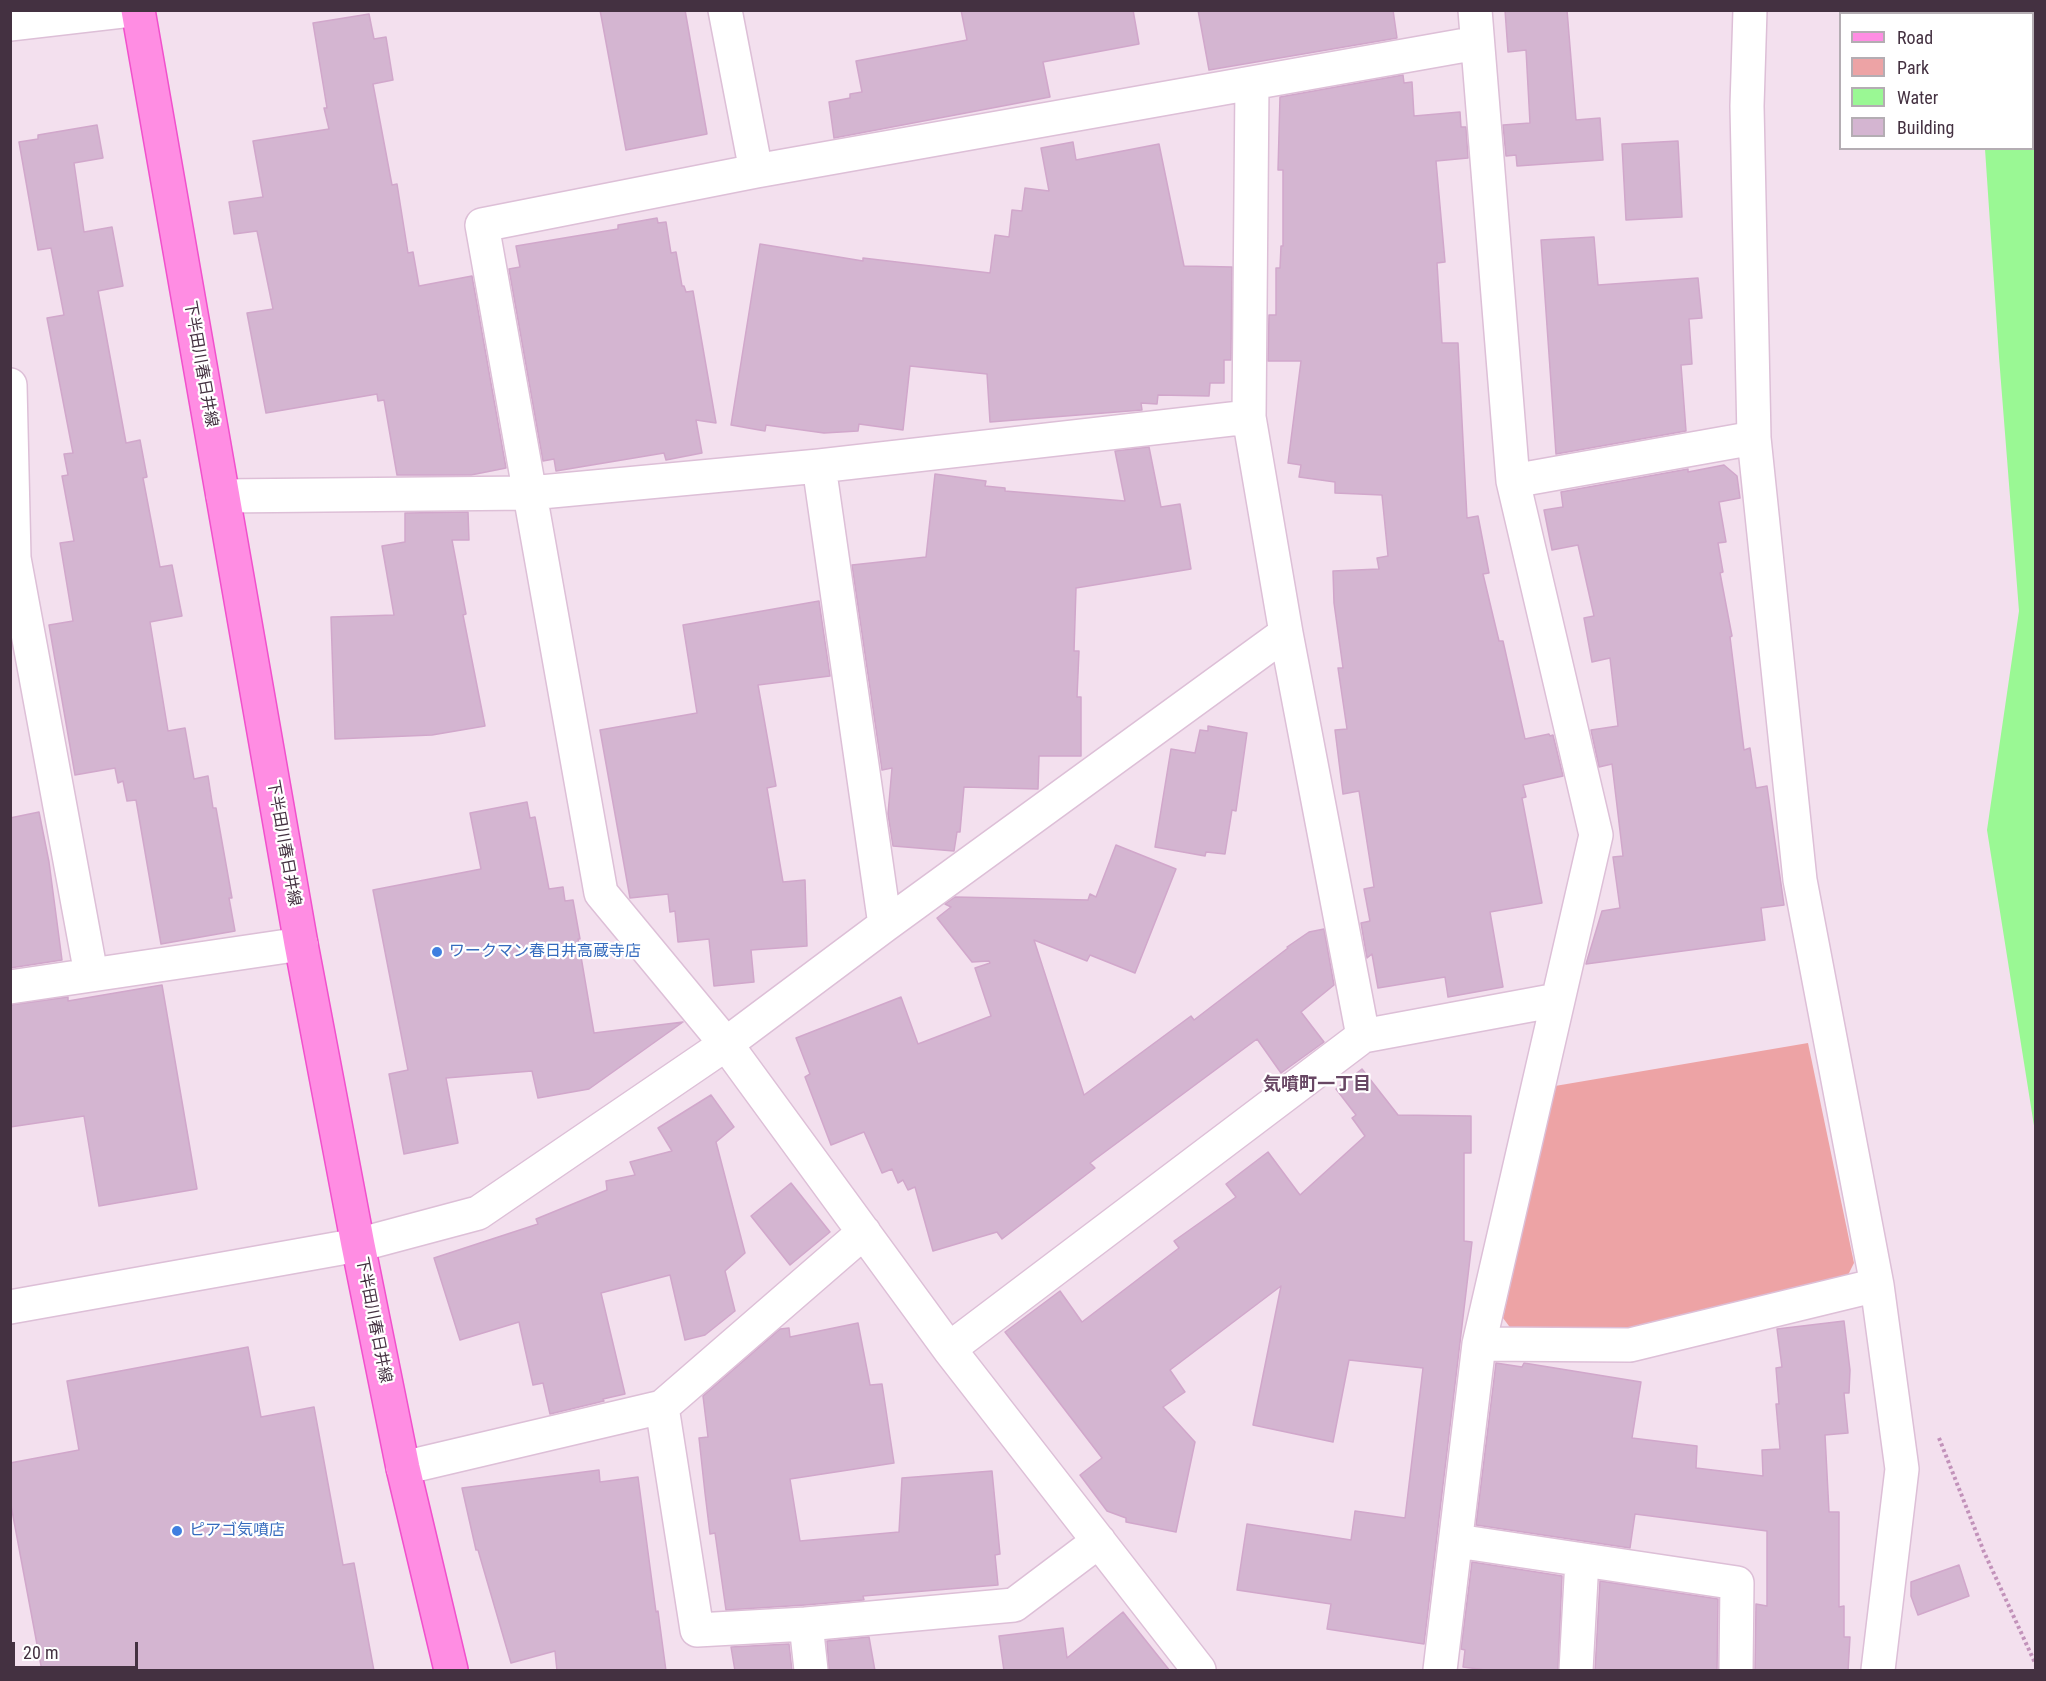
<!DOCTYPE html>
<html>
<head>
<meta charset="utf-8">
<style>
  body { margin:0 }
  #map { position:relative; width:2046px; height:1681px; overflow:hidden; background:#f3e0ee; font-family:"Roboto Condensed",sans-serif }
  canvas { display:block }
  .frame { position:absolute; inset:0; border:12px solid #443141; pointer-events:none }
  .legend { position:absolute; left:1839px; top:12px; width:195px; height:138px; box-sizing:border-box; background:#fff; border:2px solid #b4adb3; margin:0; padding:8px 10px; list-style:none; font-size:18px; color:#443141 }
  .legend li { display:flex; align-items:center; gap:12px; height:30px }
  .legend b { width:30px; border:2px solid #b4adb3 }
  .scale { position:absolute; left:12px; top:1642px; width:126px; height:27px; box-sizing:border-box; border:3px solid #443141; border-top:0; padding-left:8px; font-size:18px; line-height:21px; white-space:nowrap; color:#443141; -webkit-text-stroke:4px #fff; paint-order:stroke }
</style>
</head>
<body>
<div id="map">
<canvas width="2046" height="1681"></canvas>
<div class="frame"></div>
<ul class="legend">
<li><b style="height:8px;background:#ff8de3"></b>Road</li>
<li><b style="height:16px;background:#eda3a5"></b>Park</li>
<li><b style="height:16px;background:#9af894"></b>Water</li>
<li><b style="height:16px;background:#d4b5d1"></b>Building</li>
</ul>
<div class="scale">20 m</div>
</div>
<script>
const context = document.querySelector('canvas').getContext('2d');
context.lineJoin = 'round';
function fillPath(path, color) { context.fillStyle = color; context.fill(path, 'evenodd'); }
function trace(path, color, width, dash) { context.strokeStyle = color; context.lineWidth = width; context.lineCap = dash ? 'butt' : 'round'; context.setLineDash(dash || []); context.stroke(path); }
function write(font, color, halo, rows, align = 'center') {
  context.font = font + ' "Roboto Condensed","Noto Sans JP",sans-serif'; context.lineWidth = 4.5; context.setLineDash([]); context.textBaseline = 'middle'; context.strokeStyle = halo; context.fillStyle = color; for (const [text, x, y, turn = 0] of rows) {
    context.save(); context.translate(x, y); context.rotate((+turn || 0) * Math.PI / 180); context.textAlign = isNaN(turn) ? turn : align; if (halo) context.strokeText(text, 0, 0); context.fillText(text, 0, 0); context.restore();
  }
}
fillPath(new Path2D(`
  M1808,1043L1854,1263L1845,1281L1652,1337L1515,1334L1503,1318L1555,1086Z`), '#eda3a5');
fillPath(new Path2D(`
  M1976,11H2035V1132L1987,830L2019,611L1999,357L1985,149L2032,148V14L1977,13Z`), '#9af894');
const building = new Path2D(`
  M600,10H685L707,134L626,150Z
  M961,10H1133L1139,44L1043,62L1050,97L834,138L829,102L850,98V94L862,92L856,61L967,40Z
  M1198,10H1393L1397,38L1209,70Z
  M1505,10H1567L1576,120L1600,118L1603,160L1517,166L1516,155L1506,156L1503,125L1530,123L1526,50L1508,52Z
  M369,14L374,39L386,37L393,80L373,84L392,185L397,184L408,253L413,252L419,286L472,276L506,468L471,475H397L384,400L378,401L377,394L266,413L247,313L273,309L257,231L234,234L229,202L263,197L253,141L329,129L324,108H327L313,23Z
  M1403,75L1404,83L1412,82L1414,116L1460,112L1461,127H1466L1468,158L1436,161L1445,262L1437,263L1442,343H1458L1467,518L1478,516L1489,573L1483,574L1499,641H1503L1525,739L1549,734L1550,736L1553,735L1563,776L1523,785L1526,797L1522,798L1542,903L1490,912L1503,987L1448,997L1445,977L1378,988L1372,954L1367,958L1361,923L1370,921L1364,889L1374,887L1359,791L1343,794L1335,730L1347,729L1338,668H1343L1334,603L1333,571L1379,569L1377,558L1388,556L1382,495L1335,493V482L1299,477L1301,465L1288,463L1301,361H1268L1269,315H1276V268H1280L1281,246H1283V170H1278L1280,97Z
  M97,125L103,158L74,163L84,232L112,227L123,286L98,291L126,443L140,440L147,477L143,478L160,567L172,565L182,616L150,622L168,731L185,728L194,779L208,776L213,808H216L232,898H229L235,931L161,944L136,800L127,801L123,781L118,783L115,768L75,775L49,625L73,621L60,543L74,541L62,476L68,475L64,454L73,453L47,318L64,315L51,248L38,250L19,142L38,139V135Z
  M1678,141L1682,217L1626,220L1622,144Z
  M1073,142L1076,160L1159,144L1184,266L1232,267L1231,360H1224V383H1210L1209,396L1158,395L1157,404L1141,403L1142,410L990,422L987,374L910,366L903,430L859,424L858,431L824,433L766,425L765,431L731,425L760,244L863,261V258L990,273L995,235L1009,237L1012,210L1022,211L1025,188L1049,191L1041,148Z
  M657,218L658,223L666,222L671,253L676,252L682,286H684L686,292L693,291L716,423L696,420L702,453L666,460L664,453L556,471L554,459L543,461L509,269L520,267L516,246L618,229V225Z
  M1594,237L1598,285L1698,278L1702,318L1689,319L1692,364L1681,365L1686,431L1556,454L1541,240Z
  M1149,447L1161,507L1180,504L1191,569L1076,588L1074,651H1079L1077,697H1081V756H1039L1038,789L964,787L960,832H957L954,851L893,846L888,814L892,768L882,770L852,565L926,557L935,474L986,481L985,486L1005,488V491L1125,501L1115,451Z
  M1724,465L1737,476L1740,498L1719,502L1726,542L1718,543L1723,572L1720,573L1732,636L1730,637L1744,750L1750,748L1756,788L1767,786L1784,905L1761,908L1765,940L1586,964L1602,911L1620,908L1613,857L1623,856L1612,764L1599,767L1591,730L1618,726L1610,658L1592,662L1584,618L1594,616L1578,545L1552,550L1544,510L1563,507L1561,492L1688,469V472Z
  M468,512L469,540H452L466,614L463,615L485,726L432,735L335,739L331,617L394,615L382,546L405,542V513Z
  M819,601L830,676L758,685L776,786L767,788L783,882L805,880L807,946L751,950L754,982L714,986L709,939L678,942L675,911L670,912L668,894L630,898L600,730L697,713L683,625Z
  M1208,726L1247,733L1236,811L1232,810L1225,854L1206,852L1205,856L1155,847L1171,749L1195,753L1200,730L1208,731Z
  M527,802L530,818L535,817L549,889L563,887L565,901L573,900L580,939H578L594,1033L683,1022L589,1089L538,1098L532,1071L446,1078L458,1143L404,1154L389,1074L408,1070L373,890L481,869L470,813Z
  M39,812L49,862L62,960L10,968V818Z
  M1116,845L1176,869L1135,973L1090,955L1087,961L1034,940L1084,1095L1191,1016L1194,1020L1288,948L1287,947L1309,932L1324,929L1334,985L1301,1012L1324,1042L1281,1073L1257,1039L1090,1163L1095,1168L1002,1239L997,1232L933,1251L915,1187L908,1190L903,1180L898,1183L892,1169L882,1173L864,1132L831,1145L805,1077L810,1074L796,1038L901,997L918,1044L991,1016L975,968L990,963L989,961L972,962L937,918L951,907L945,904L955,897L1088,900L1090,894L1096,897Z
  M162,985L197,1189L99,1206L84,1116L10,1127V1005L68,997V1001Z
  M1362,1069L1398,1115L1471,1116V1153H1464V1241L1472,1242L1424,1644L1327,1629L1331,1604L1237,1590L1247,1524L1351,1540L1355,1511L1405,1518L1423,1368L1349,1360L1333,1442L1253,1425L1281,1286L1170,1370L1185,1392L1163,1407L1195,1442L1176,1532L1126,1522V1518L1107,1511L1080,1475L1102,1458L1005,1332L1060,1291L1082,1322L1179,1248L1174,1241L1236,1197L1226,1184L1268,1152L1300,1195L1365,1136L1352,1118L1356,1115L1336,1089Z
  M711,1095L734,1127L716,1142L745,1253L725,1271L735,1311L705,1335L685,1340L670,1275L601,1293L625,1394L603,1399L604,1401L550,1414L543,1383L533,1385L519,1322L460,1340L434,1258L538,1224L536,1219L607,1190L606,1181L635,1175L630,1162L672,1151L658,1128Z
  M791,1183L830,1232L790,1265L751,1216Z
  M1844,1321L1850,1370L1849,1393H1844L1848,1433L1825,1435L1829,1512H1839V1607L1844,1606V1637H1850L1848,1671H1755L1756,1604L1767,1606V1531L1635,1514L1630,1548L1476,1525L1496,1363L1522,1367L1524,1363L1641,1382L1632,1438L1697,1446L1696,1468L1763,1476L1762,1450L1780,1449L1776,1404H1779L1776,1368L1782,1367L1777,1329Z
  M858,1323L870,1385L882,1384L894,1463L790,1479L800,1541L899,1532L902,1478L992,1471L1000,1554L995,1555L998,1585L863,1596L864,1600L805,1605L726,1610L715,1533L710,1534L705,1493L699,1438L708,1437L703,1396L780,1329L789,1328L790,1337Z
  M248,1347L261,1417L314,1407L343,1565L354,1563L374,1671H42L10,1500V1463L79,1450L67,1381Z
  M599,1470L600,1482L638,1477L656,1612L658,1611L666,1671H557L555,1651L511,1663L478,1550H476L462,1488Z
  M1472,1562L1562,1576L1558,1671H1493L1463,1667L1465,1650L1461,1649Z
  M1959,1565L1969,1596L1918,1615L1911,1596V1582Z
  M1600,1581L1718,1599L1717,1671H1595Z
  M1123,1612L1170,1671H1004L999,1636L1063,1628L1067,1658Z
  M869,1637L875,1671H829L827,1641Z
  M789,1644L792,1671H735L731,1647Z`);
fillPath(building, '#d4b5d1');
trace(building, '#d1a7cb', 1.5);
const minor = new Path2D(`
  M725,10L756,171
  M1750,10L1747,106L1754,438L1800,880L1877,1285L1902,1469L1878,1670
  M10,24L131,10
  M1252,84L1249,417L1286,633L1363,1036
  M10,385L14,558L91,974
  M819,466L885,925
  M1513,481L1754,438
  M223,496L530,493L819,466L1249,417
  M10,987L301,944
  M10,1307L358,1245L478,1213L726,1044L885,925L1286,633
  M1479,1344L1630,1345L1877,1285
  M949,1349L1363,1036L1557,1000
  M662,1407L697,1630L806,1624L1014,1605L1099,1541
  M403,1468L662,1407L864,1232
  M1457,1541L1737,1583L1736,1670
  M806,1624L811,1670
  M1199,1670L949,1349L726,1044L601,893L482,225L756,171L1477,43
  M1440,1670L1479,1344L1596,835L1513,481L1475,10
  M1576,1670L1582,1560`);
const major = new Path2D(`
  M138,10L301,944L358,1245L403,1468L451,1670`);
trace(minor, '#ddbfd7', 36);
trace(major, '#f150cc', 36);
trace(new Path2D(`
  M1939,1438L1984,1552L2036,1665`), '#c292ba', 4, [3, 3]);
trace(minor, '#fff', 33);
trace(major, '#ff8de3', 33);
for (const [x, y, r, color] of [
  [437,952,6,"#3f7fe0"],
  [177,1531,6,"#3f7fe0"]
]) { const dot = new Path2D(); dot.arc(x, y, r, 0, 2 * Math.PI); context.fillStyle = color; context.fill(dot); trace(dot, '#fff', 2); }
write('16px', '#443141', '#fff', [
  ["下半田川春日井線",200,364,80],
  ["下半田川春日井線",283,843,80],
  ["下半田川春日井線",373,1320,79]
]);
write('16px', '#366cbe', '#fff', [
  ["ワークマン春日井高蔵寺店",449,952],
  ["ピアゴ気噴店",189,1531]
], 'left');
write('bold 18px', '#684764', '#fff', [
  ["気噴町一丁目",1317,1085]
]);
</script>
</body>
</html>
